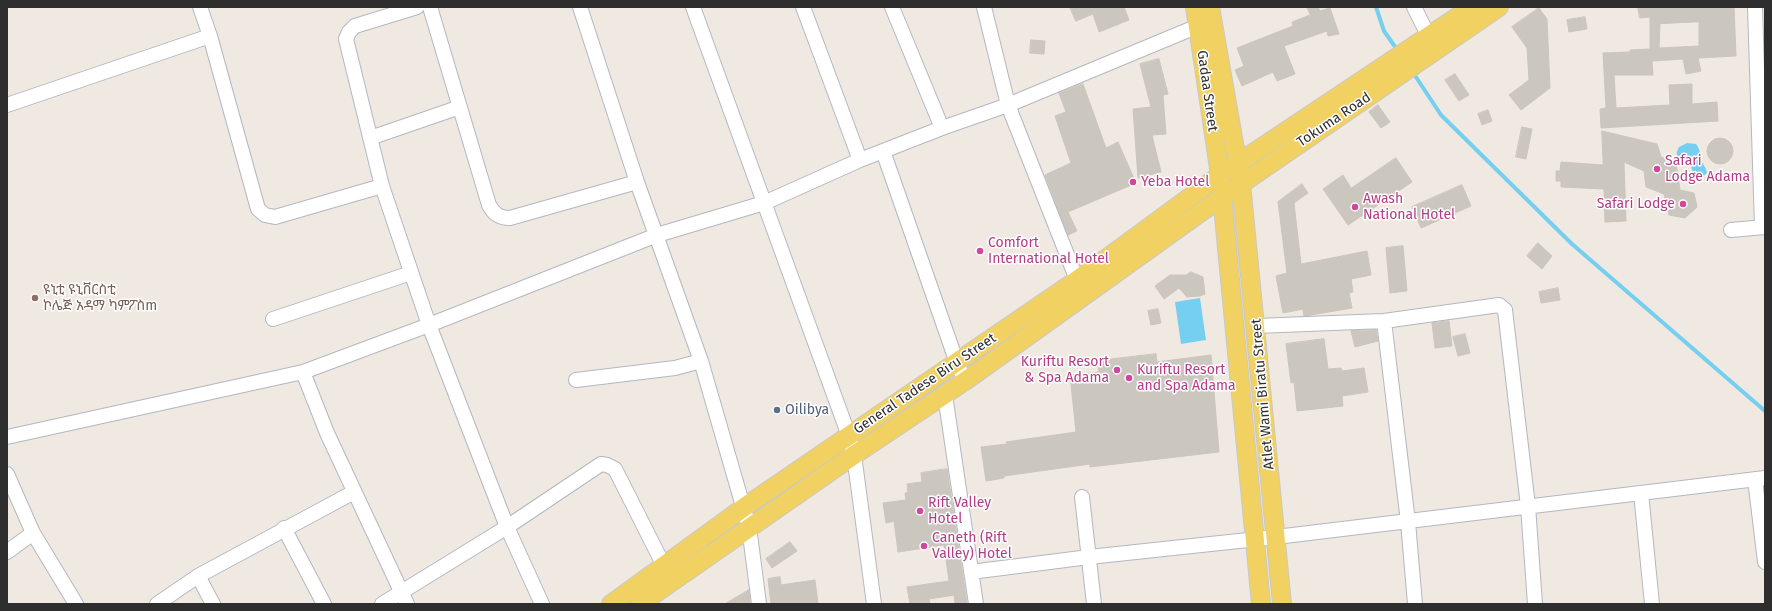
<!DOCTYPE html>
<html>
<head>
<meta charset="utf-8">
<style>
  body { margin:0 }
  #map { position:relative; width:1772px; height:611px; overflow:hidden; background:#efe9e1; font-family:"Fira Sans",sans-serif }
  canvas { display:block }
  .frame { position:absolute; inset:0; border:8px solid #2e2e2e; pointer-events:none }
</style>
</head>
<body>
<div id="map">
<canvas width="1772" height="611"></canvas>
<div class="frame"></div>
</div>
<script>
const context = document.querySelector('canvas').getContext('2d');
context.lineJoin = 'round';
function fillPath(path, color) { context.fillStyle = color; context.fill(path, 'evenodd'); }
function trace(path, color, width, dash) { context.strokeStyle = color; context.lineWidth = width; context.lineCap = dash ? 'butt' : 'round'; context.setLineDash(dash || []); context.stroke(path); }
function write(font, color, halo, rows, align = 'center') {
  context.font = font + ' "Fira Sans","Noto Sans Ethiopic",sans-serif'; context.lineWidth = 3; context.setLineDash([]); context.textBaseline = 'middle'; context.strokeStyle = halo; context.fillStyle = color; for (const [text, x, y, turn = 0] of rows) {
    context.save(); context.translate(x, y); context.rotate((+turn || 0) * Math.PI / 180); context.textAlign = isNaN(turn) ? turn : align; if (halo) context.strokeText(text, 0, 0); context.fillText(text, 0, 0); context.restore();
  }
}
fillPath(new Path2D(`
  M1687,143L1696,144C1701,150 1699,154 1701,160C1703,165 1706,167 1707,173L1701,178L1694,176L1691,166C1683,160 1672,159 1679,147Z
  M1200,298L1206,340L1181,344L1175,302Z`), '#75cff0');
trace(new Path2D(`
  M1376,7L1384,31L1398,51
  M1412,71L1441,115L1572,244L1765,411`), '#75cff0', 4);
const building = new Path2D(`
  M1070,7H1124L1129,20L1099,32L1093,14L1076,21Z
  M1307,7H1318L1320,11L1330,8L1339,34L1328,36L1327,31L1284,46L1295,74L1277,81L1273,72L1242,86L1235,70L1244,66L1237,48L1293,26L1292,22L1310,15Z
  M1638,7H1734L1736,56L1698,58L1701,71L1686,74L1683,59L1652,61L1653,75H1614L1616,108L1670,105L1669,85L1692,84V104L1717,102L1718,121L1601,128L1600,109L1606,108L1603,53L1630,52V50L1650,49V17L1640,18ZM1699,22V46L1659,48L1660,24Z
  M1539,8L1547,19L1550,88L1521,110L1509,95L1529,80L1527,48L1512,27Z
  M1585,17L1587,29L1569,32L1567,20Z
  M1031,40L1045,41L1044,54L1030,53Z
  M1159,59L1168,94L1163,95L1166,134L1152,135L1161,172L1138,178L1133,109L1151,107L1140,64Z
  M1455,74L1469,95L1459,101L1445,80Z
  M1083,84L1106,148L1118,142L1136,183L1068,212L1077,231L1068,235L1045,175L1071,163L1055,116L1066,112L1059,93Z
  M1378,105L1390,122L1381,128L1369,112Z
  M1488,110L1492,121L1482,125L1478,114Z
  M1522,127L1532,129L1526,159L1516,157Z
  M1602,131L1657,144L1661,157L1676,163L1680,190L1694,193L1697,207L1685,218L1669,215L1664,194L1646,187L1644,171L1624,162L1626,221L1605,222L1604,189L1561,187V181H1556V171H1560L1561,162L1603,165Z
  M1707 151a13 13 0 1 1 26 0a13 13 0 1 1-26 0Z
  M1396,158L1412,182L1348,225L1323,189L1343,175L1351,188Z
  M1302,184L1308,193L1294,203L1301,264L1367,251L1371,275L1351,279L1353,292L1349,293L1352,308L1311,315L1304,316L1303,309L1283,313L1276,276L1287,273L1278,202Z
  M1462,185L1471,206L1421,228L1412,207Z
  M1538,243L1552,256L1542,269L1527,256Z
  M1403,246L1407,291L1390,293L1386,248Z
  M1191,272L1203,277L1205,294L1200,296L1187,297L1179,288L1164,299L1155,286L1170,275H1186Z
  M1558,288L1560,300L1541,303L1539,292Z
  M1158,309L1161,323L1151,325L1148,311Z
  M1449,321L1452,346L1435,348L1432,323Z
  M1376,330L1378,341L1355,347L1351,331Z
  M1465,334L1470,353L1458,356L1453,337Z
  M1324,339L1328,369L1341,368L1342,371L1364,368L1368,392L1342,396L1343,406L1297,411L1294,382L1291,383L1286,344Z
  M1156,354L1157,362L1211,355L1219,452L1090,467V464L1004,476V478L986,481L981,447L1007,444L1006,442L1076,432L1070,375L1099,372L1097,361Z
  M947,469L967,604H955L954,595L929,599L930,604H910L907,587L949,581L944,545L898,552L894,521L886,523L883,503L906,500L905,493L908,492L907,484L922,482L921,473Z
  M790,542L797,551L772,568L766,559Z
  M780,577L781,585L815,580L818,604H771L768,579Z
  M749,590L750,604H725Z`);
fillPath(building, '#cbc7bf');
trace(building, '#cbc5ba', 1);
const minor = new Path2D(`
  M200,7L210,36L258,209L265,215L275,217L382,186
  M417,7L355,26L349,32L346,39L382,186L429,325L507,527L542,604
  M430,7L489,205C494,214 499,218 510,218L637,182
  M580,7L637,182L701,361L749,527L759,604
  M693,7L849,436L854,455L874,604
  M803,7L860,160
  M892,7L942,128
  M984,7L1008,105L1077,280
  M1414,7L1429,37
  M1755,7L1762,227
  M7,105L210,36
  M370,138L460,107
  M883,151L957,363L965,381
  M1731,230L1765,227
  M273,319L411,273
  M1384,321L1408,522L1415,604
  M1256,326L1384,321L1499,305L1505,310L1528,506L1535,604
  M303,372L327,433L407,604
  M576,380L675,368L701,361
  M945,395L976,604
  M7,437L303,372L429,325L657,235L764,203L860,160L942,128L1008,105L1198,26
  M7,474L33,533L76,604
  M1755,479L1765,562
  M1641,493L1652,604
  M1082,497L1094,604
  M284,528L324,604
  M7,552L33,533
  M971,572L1089,557L1276,537L1765,478
  M198,576L213,604
  M157,604L198,576L354,492
  M382,604L507,527L601,464L607,465L615,469L664,566`);
const major = new Path2D(`
  M1195,7L1220,175L1261,604
  M1210,7L1241,183L1282,604
  M611,604L743,508L1077,280L1220,175L1472,7
  M640,604L854,455L965,381L1222,197L1499,7`);
trace(minor, '#b4b7c1', 16);
trace(major, '#c9c9c9', 20);
trace(minor, '#fff', 14);
trace(major, '#f2d163', 18);
for (const [x, y, r, color] of [
  [1657,169,4,"#d1479c"],
  [1133,182,4,"#d1479c"],
  [1683,204,4,"#d1479c"],
  [1355,207,4,"#d1479c"],
  [980,251,4,"#d1479c"],
  [35,298,4,"#8d6e63"],
  [1117,370,4,"#d1479c"],
  [1129,378,4,"#d1479c"],
  [777,410,4,"#5c6f8a"],
  [920,511,4,"#d1479c"],
  [924,546,4,"#d1479c"]
]) { const dot = new Path2D(); dot.arc(x, y, r, 0, 2 * Math.PI); context.fillStyle = color; context.fill(dot); trace(dot, '#fff', 1.5); }
write('14px', '#2e2e2e', '#fff', [
  ["Gadaa Street",1207,91,82],
  ["Tokuma Road",1334,120,-34],
  ["General Tadese Biru Street",925,384,-34],
  ["Atlet Wami Biratu Street",1263,394,-95]
]);
write('14px', '#b23c85', '#fff', [
  ["Safari",1665,161],
  ["Lodge Adama",1665,177],
  ["Yeba Hotel",1141,182],
  ["Awash",1363,199],
  ["National Hotel",1363,215],
  ["Safari Lodge",1675,204,"right"],
  ["Comfort",988,243],
  ["International Hotel",988,259],
  ["Kuriftu Resort",1109,362,"right"],
  ["& Spa Adama",1109,378,"right"],
  ["Kuriftu Resort",1137,370],
  ["and Spa Adama",1137,386],
  ["Rift Valley",928,503],
  ["Hotel",928,519],
  ["Caneth (Rift",932,538],
  ["Valley) Hotel",932,554]
], 'left');
write('14px', '#785e54', '#fff', [
  ["ዩኒቲ ዩኒቨርስቲ",43,290],
  ["ኮሌጅ አዳማ ካምፖስm",43,306]
], 'left');
write('14px', '#4e5e75', '#fff', [
  ["Oilibya",785,410]
], 'left');
</script>
</body>
</html>
